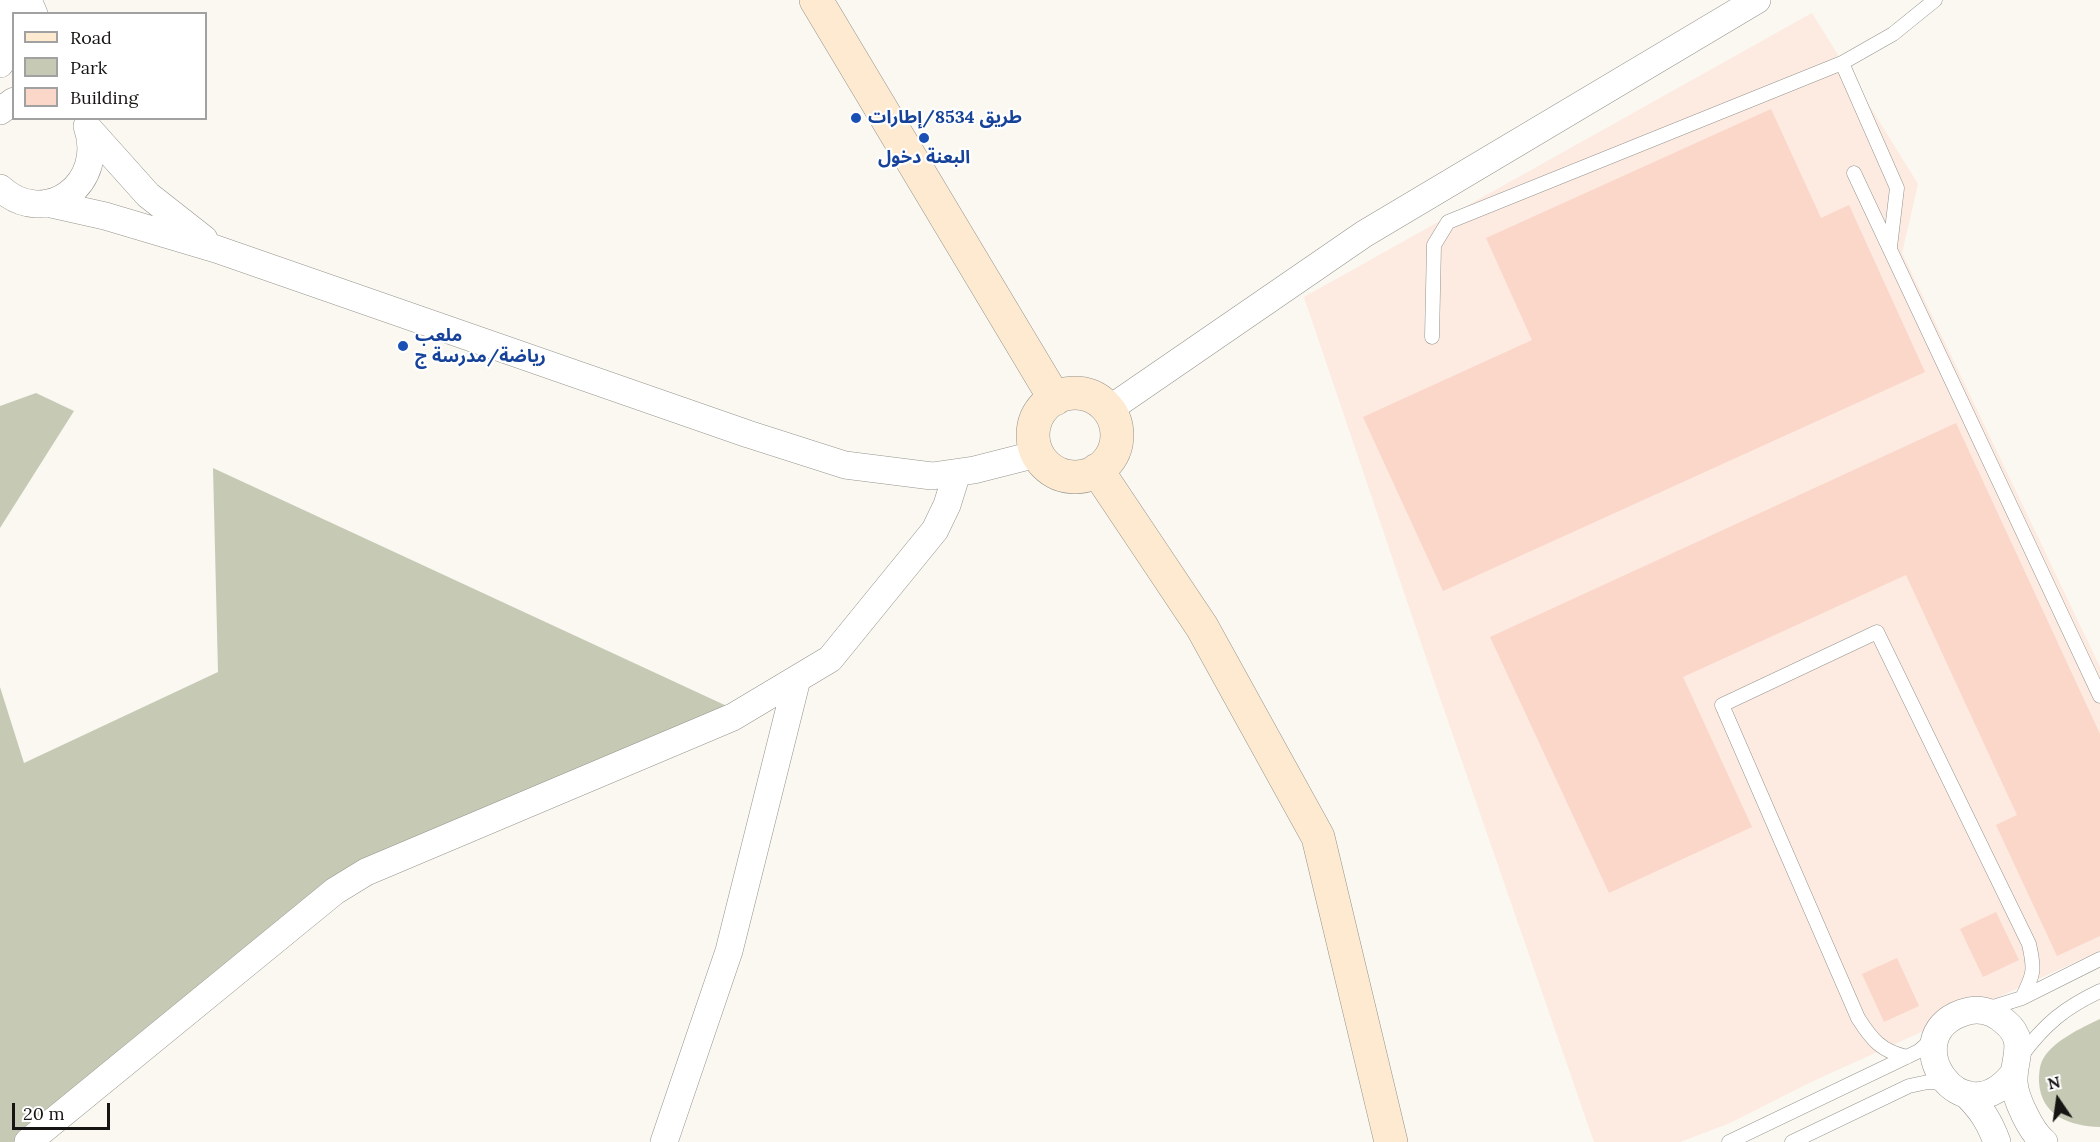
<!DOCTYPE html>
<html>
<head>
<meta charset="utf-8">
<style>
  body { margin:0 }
  #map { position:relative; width:2100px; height:1142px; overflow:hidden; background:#faf8f1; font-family:Lora,serif }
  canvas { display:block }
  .legend { position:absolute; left:12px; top:12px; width:195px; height:108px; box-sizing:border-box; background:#fff; border:2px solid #a2a1a1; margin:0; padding:8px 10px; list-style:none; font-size:18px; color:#161513 }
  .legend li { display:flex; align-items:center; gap:12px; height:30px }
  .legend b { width:30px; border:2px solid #a2a1a1 }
  .north { position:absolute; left:2028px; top:1070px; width:60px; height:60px; -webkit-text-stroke:4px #fff; paint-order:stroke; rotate:347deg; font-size:16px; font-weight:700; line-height:24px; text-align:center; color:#161513 }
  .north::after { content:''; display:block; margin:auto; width:21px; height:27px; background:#161513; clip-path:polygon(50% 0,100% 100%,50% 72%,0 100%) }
  .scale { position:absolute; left:12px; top:1103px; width:98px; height:27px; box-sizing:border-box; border:3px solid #161513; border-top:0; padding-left:8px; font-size:18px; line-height:21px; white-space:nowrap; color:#161513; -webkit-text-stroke:4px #fff; paint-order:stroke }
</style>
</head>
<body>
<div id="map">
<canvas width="2100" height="1142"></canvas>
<ul class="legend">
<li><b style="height:8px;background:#feead1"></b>Road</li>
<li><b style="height:16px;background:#c6cab5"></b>Park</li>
<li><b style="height:16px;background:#fbd7ca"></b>Building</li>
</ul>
<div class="north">N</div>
<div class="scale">20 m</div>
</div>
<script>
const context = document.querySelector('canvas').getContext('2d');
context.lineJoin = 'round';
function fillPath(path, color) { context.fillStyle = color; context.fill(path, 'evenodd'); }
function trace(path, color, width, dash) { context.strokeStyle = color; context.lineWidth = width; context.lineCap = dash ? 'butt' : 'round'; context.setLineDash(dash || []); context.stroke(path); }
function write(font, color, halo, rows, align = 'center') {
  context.font = font + ' Lora,"Noto Sans Arabic",serif'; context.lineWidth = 4.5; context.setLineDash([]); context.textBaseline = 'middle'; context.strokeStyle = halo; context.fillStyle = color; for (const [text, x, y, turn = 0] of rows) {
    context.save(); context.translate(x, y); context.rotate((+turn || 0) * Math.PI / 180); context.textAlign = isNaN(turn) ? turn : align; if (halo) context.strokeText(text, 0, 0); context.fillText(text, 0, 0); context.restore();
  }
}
fillPath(new Path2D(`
  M1812,13L1918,184L1902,253L2100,667V951L1811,1082L1730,1123L1680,1142H1594L1430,669L1304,297Z`), '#fdeae1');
fillPath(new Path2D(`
  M36,393L74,411L0,528V406Z
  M213,468L729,707L463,840L303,917L18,1142H0V687L24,763L218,672Z
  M2100,1019V1127C2070,1126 2041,1116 2039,1082C2039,1076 2039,1066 2043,1059C2053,1041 2081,1028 2100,1019Z`), '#c6cab5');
fillPath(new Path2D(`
  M1771,109L1821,218L1849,205L1925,372L1443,591L1363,417L1532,340L1486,238Z
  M1956,423L2100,734V936L2057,956L1996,825L2017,815L1906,575L1683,677L1752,827L1609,893L1490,637Z
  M1996,912L2019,960L1983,977L1960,929Z
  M1897,958L1919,1006L1884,1022L1862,974Z`), '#fbd7ca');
const service = new Path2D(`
  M1842,63L1897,188L1890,247
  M1854,173L2100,696
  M1432,337L1434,245L1448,222L1842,63L1893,34L1935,0
  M1987,1009L2022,998L2100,959
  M2021,1056C2045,1024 2064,1008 2100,991
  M1907,1057C1881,1051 1872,1040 1858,1018L1722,705L1877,632L2029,944C2035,970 2034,974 2022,998
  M1729,1142L1919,1051L1935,1037
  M1792,1142L1909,1086L1928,1082L1947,1083`);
const minor = new Path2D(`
  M28,0L34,14
  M0,64L6,0
  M0,111L14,101
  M88,128L148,195L204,239
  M0,188C46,230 107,183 87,126
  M47,203L105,216L216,249L748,434L845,465L932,476L974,470L1037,454
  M1108,410L1364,234L1757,0
  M2014,1073C1962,1141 1894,1037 1962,1013C1977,1007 1993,1011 2005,1022C2028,1041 2013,1059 2014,1082C2015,1098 2031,1132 2044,1142
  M1966,1094C1982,1110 1989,1121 1997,1142
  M28,1142L335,891L366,872L733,717L830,659L935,530L947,505L957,473
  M664,1142L729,951L797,679`);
const secondary = new Path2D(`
  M816,0L1055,399
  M1033 435a42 42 0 1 1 84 0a42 42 0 1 1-84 0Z
  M1097,470L1202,627L1318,837L1391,1142`);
trace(service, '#95948d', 15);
trace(minor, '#95948d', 28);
trace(secondary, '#95948d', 34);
trace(service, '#fff', 14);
trace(minor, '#fff', 27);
trace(secondary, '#feead1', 33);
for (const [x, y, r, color] of [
  [856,118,6,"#1a4fb4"],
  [924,138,6,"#1a4fb4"],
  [403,346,6,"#1a4fb4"]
]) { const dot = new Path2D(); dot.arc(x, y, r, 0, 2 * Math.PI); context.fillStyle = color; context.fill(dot); trace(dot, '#fff', 2); }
write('bold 18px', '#164399', '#fff', [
  ["طريق 8534/إطارات",868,118],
  ["البعنة دخول",924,158,"center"],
  ["ملعب",415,336],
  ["رياضة/مدرسة ج",415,357]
], 'left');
</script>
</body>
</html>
